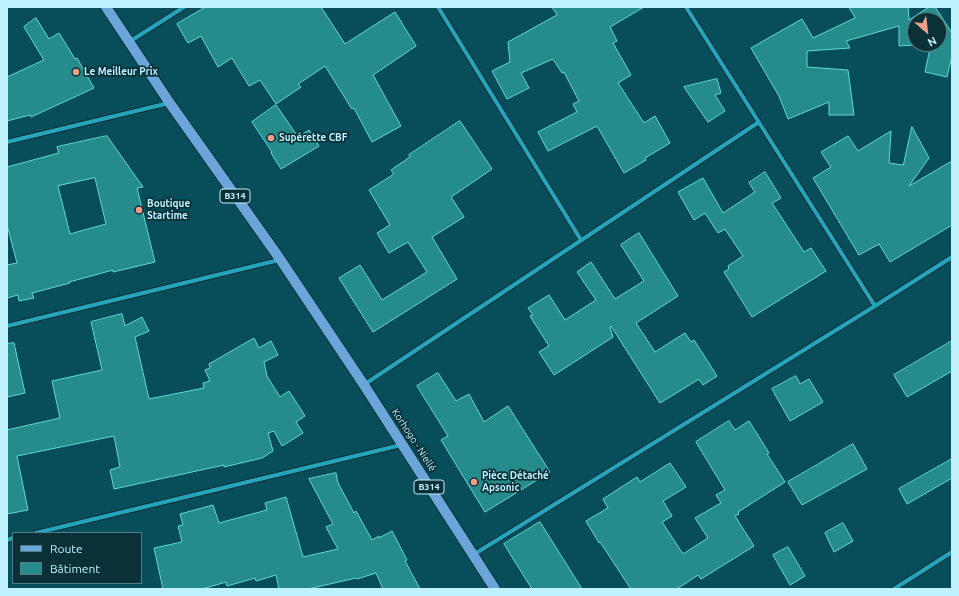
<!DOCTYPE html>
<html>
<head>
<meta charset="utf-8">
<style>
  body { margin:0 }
  #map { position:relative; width:959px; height:596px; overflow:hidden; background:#084d5a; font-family:Ubuntu,sans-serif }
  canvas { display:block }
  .frame { position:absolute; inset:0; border:8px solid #bff2fe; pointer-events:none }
  .legend { position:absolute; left:12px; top:532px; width:130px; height:52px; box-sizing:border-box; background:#0a3038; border:1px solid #527e87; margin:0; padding:5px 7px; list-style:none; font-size:12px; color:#bff2fe }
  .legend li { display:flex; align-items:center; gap:8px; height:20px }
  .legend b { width:20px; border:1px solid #527e87 }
  .north { position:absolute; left:907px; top:12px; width:40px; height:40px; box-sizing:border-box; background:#0a3038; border:1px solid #527e87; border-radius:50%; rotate:152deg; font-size:11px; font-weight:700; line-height:16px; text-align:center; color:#bff2fe }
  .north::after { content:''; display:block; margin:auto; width:14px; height:18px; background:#f49e89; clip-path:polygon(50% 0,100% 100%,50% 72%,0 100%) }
</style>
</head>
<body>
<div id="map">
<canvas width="959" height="596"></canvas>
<div class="frame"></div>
<ul class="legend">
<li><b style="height:5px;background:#6aa6d9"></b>Route</li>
<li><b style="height:11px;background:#268c8b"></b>Bâtiment</li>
</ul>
<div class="north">N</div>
</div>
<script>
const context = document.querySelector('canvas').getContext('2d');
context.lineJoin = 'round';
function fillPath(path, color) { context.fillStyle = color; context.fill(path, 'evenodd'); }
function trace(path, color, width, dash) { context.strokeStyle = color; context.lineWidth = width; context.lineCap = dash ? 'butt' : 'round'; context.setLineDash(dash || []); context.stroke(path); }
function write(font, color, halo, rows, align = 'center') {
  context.font = font + ' Ubuntu,sans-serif'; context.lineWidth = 3.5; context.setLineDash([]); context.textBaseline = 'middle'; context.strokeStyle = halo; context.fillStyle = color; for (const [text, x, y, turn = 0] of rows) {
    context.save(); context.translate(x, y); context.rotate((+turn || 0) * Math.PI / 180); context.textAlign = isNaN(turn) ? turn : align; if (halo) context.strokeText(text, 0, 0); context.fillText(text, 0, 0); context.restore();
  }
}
const building = new Path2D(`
  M206,7H321L345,44L395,12L416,46L373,75L401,126L372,142L354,108L352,109L325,66L298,84L301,87L276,104L260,80L249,86L232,58L218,67L201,36L188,43L177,24Z
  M552,7H644L610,27L617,41L613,43L631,75L618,83L644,123L655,116L670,143L645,158L646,160L624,173L597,126L548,151L538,132L577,112L573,104L579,101L564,72L562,73L553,59L521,73L529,88L507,99L492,71L510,62L508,42L557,15Z
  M849,7H908L909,20L929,7H935L952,33V56L947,77L925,72L931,44L899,46V26L846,41L850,48L807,51V67L848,70L854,115H829V102L788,119L779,96L751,48L802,19L813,38L855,18ZM915,20H939V44H915Z
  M36,18L49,39L59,33L75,59L77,58L94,88L31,117L30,115L7,121V77L44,60L24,27Z
  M717,79L721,93L715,95L725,111L708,122L684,87Z
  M276,105L298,137L309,130L319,146L281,169L271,153L272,152L252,122Z
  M460,121L492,169L451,197L464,217L432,237L457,279L373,332L339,278L360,265L382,300L427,272L408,242L389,253L377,233L390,225L369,190L394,174L391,170L410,157L409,155Z
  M912,127L929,158L909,186L952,161V225L890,262L879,244L859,255L813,178L831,167L821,152L848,136L858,151L891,131L889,163L903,165Z
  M107,136L143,187L137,188L155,262L113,272V270L69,282L70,283L32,293L34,298L19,301L18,295L7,298V265L17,263L7,225V167L59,153L57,147ZM95,178L106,224L70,234L58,186Z
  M765,172L781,198L772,203L804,252L811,248L826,271L752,317L724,272L729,269L728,266L743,256L725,229L718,233L705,213L694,220L678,192L703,178L723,213L755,192L749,183Z
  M639,233L678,296L636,323L655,352L685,333L691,342L694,340L717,376L703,385L699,379L660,403L611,326L610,327L613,337L554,375L539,352L549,346L530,316L533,315L528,308L549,295L565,320L596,300L577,272L591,262L615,299L644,281L621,245Z
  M122,314L125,326L142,317L149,331L135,337L149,399L204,388L203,383L210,381L205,370L210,368L209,364L254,338L259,348L271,341L278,355L264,362L267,376L280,397L289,391L305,416L296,422L303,433L282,446L274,431L268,433L273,451L262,458L224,467V465L114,489L110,470L120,467L114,436L17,456L28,510L7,514V430L60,418L52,381L102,370L91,322Z
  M952,341V371L907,397L894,375Z
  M14,343L25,393L7,397V344Z
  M438,373L456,401L469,394L484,422L508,406L550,472L485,512L441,440L448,436L417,386Z
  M796,376L800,384L809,379L823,402L790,421L772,389Z
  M729,421L735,430L749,421L769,453L767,454L785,482L738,512L739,514L735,516L754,546L701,579L698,575L677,589H631L610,557L600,542L599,543L586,521L608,508L603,499L637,477L640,482L670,463L686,487L663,501L672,516L662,522L683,554L708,538L695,518L721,503L716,495L725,490L696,442Z
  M853,444L867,469L802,505L788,482Z
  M952,459V478L907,504L899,489Z
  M336,473L338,483L354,513L356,511L372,540L379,536V538L392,531L407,560L405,561L420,589H383L376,573L357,579L356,578L308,589H279L276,575L256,581L255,578L227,586L226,582L202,589H163L154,548L182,542L178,526L183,525L180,514L213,505L219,523L267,510L265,503L286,497L303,557L338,549L326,527L333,524L309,479Z
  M540,522L582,589H532L504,544Z
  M843,523L853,541L834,552L825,533Z
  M788,547L805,576L790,585L773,555Z`);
fillPath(building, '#268c8b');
trace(building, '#5ed9d8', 1);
const street = new Path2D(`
  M438,7L581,240
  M686,7L875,306
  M129,42L184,7
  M7,142L169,103
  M7,326L279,260
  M365,384L759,122
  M36,533L401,445
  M7,540L13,538
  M473,555L875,306L952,257
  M894,589L952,552`);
const primary = new Path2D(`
  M106,7L169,102L280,259L364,385L495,589`);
trace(street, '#0a3038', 6);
trace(primary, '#0a3038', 12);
trace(street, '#25a4bc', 4);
trace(primary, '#6aa6d9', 10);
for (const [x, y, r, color] of [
  [76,72,4,"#f49e89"],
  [271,138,4,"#f49e89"],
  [139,210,4,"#f49e89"],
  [474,482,4,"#f49e89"]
]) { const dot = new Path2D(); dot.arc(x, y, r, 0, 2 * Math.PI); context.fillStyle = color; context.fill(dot); trace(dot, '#0a3038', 1.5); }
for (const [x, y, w] of [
  [235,196,30],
  [429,487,30]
]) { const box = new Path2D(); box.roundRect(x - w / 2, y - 7, w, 14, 3); context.fillStyle = '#0a3038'; context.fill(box); trace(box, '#bff2fe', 1); }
write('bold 9px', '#bff2fe', null, [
  ["B314",235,196],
  ["B314",429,487]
]);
write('bold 10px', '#bff2fe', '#0a3038', [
  ["Le Meilleur Prix",84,72],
  ["Supérette CBF",279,138],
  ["Boutique",147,204],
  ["Startime",147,216],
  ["Pièce Détaché",482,476],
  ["Apsonic",482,488]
], 'left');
write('10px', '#bff2fe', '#0a3038', [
  ["Korhogo - Niellé",414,440,57]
]);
</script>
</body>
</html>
